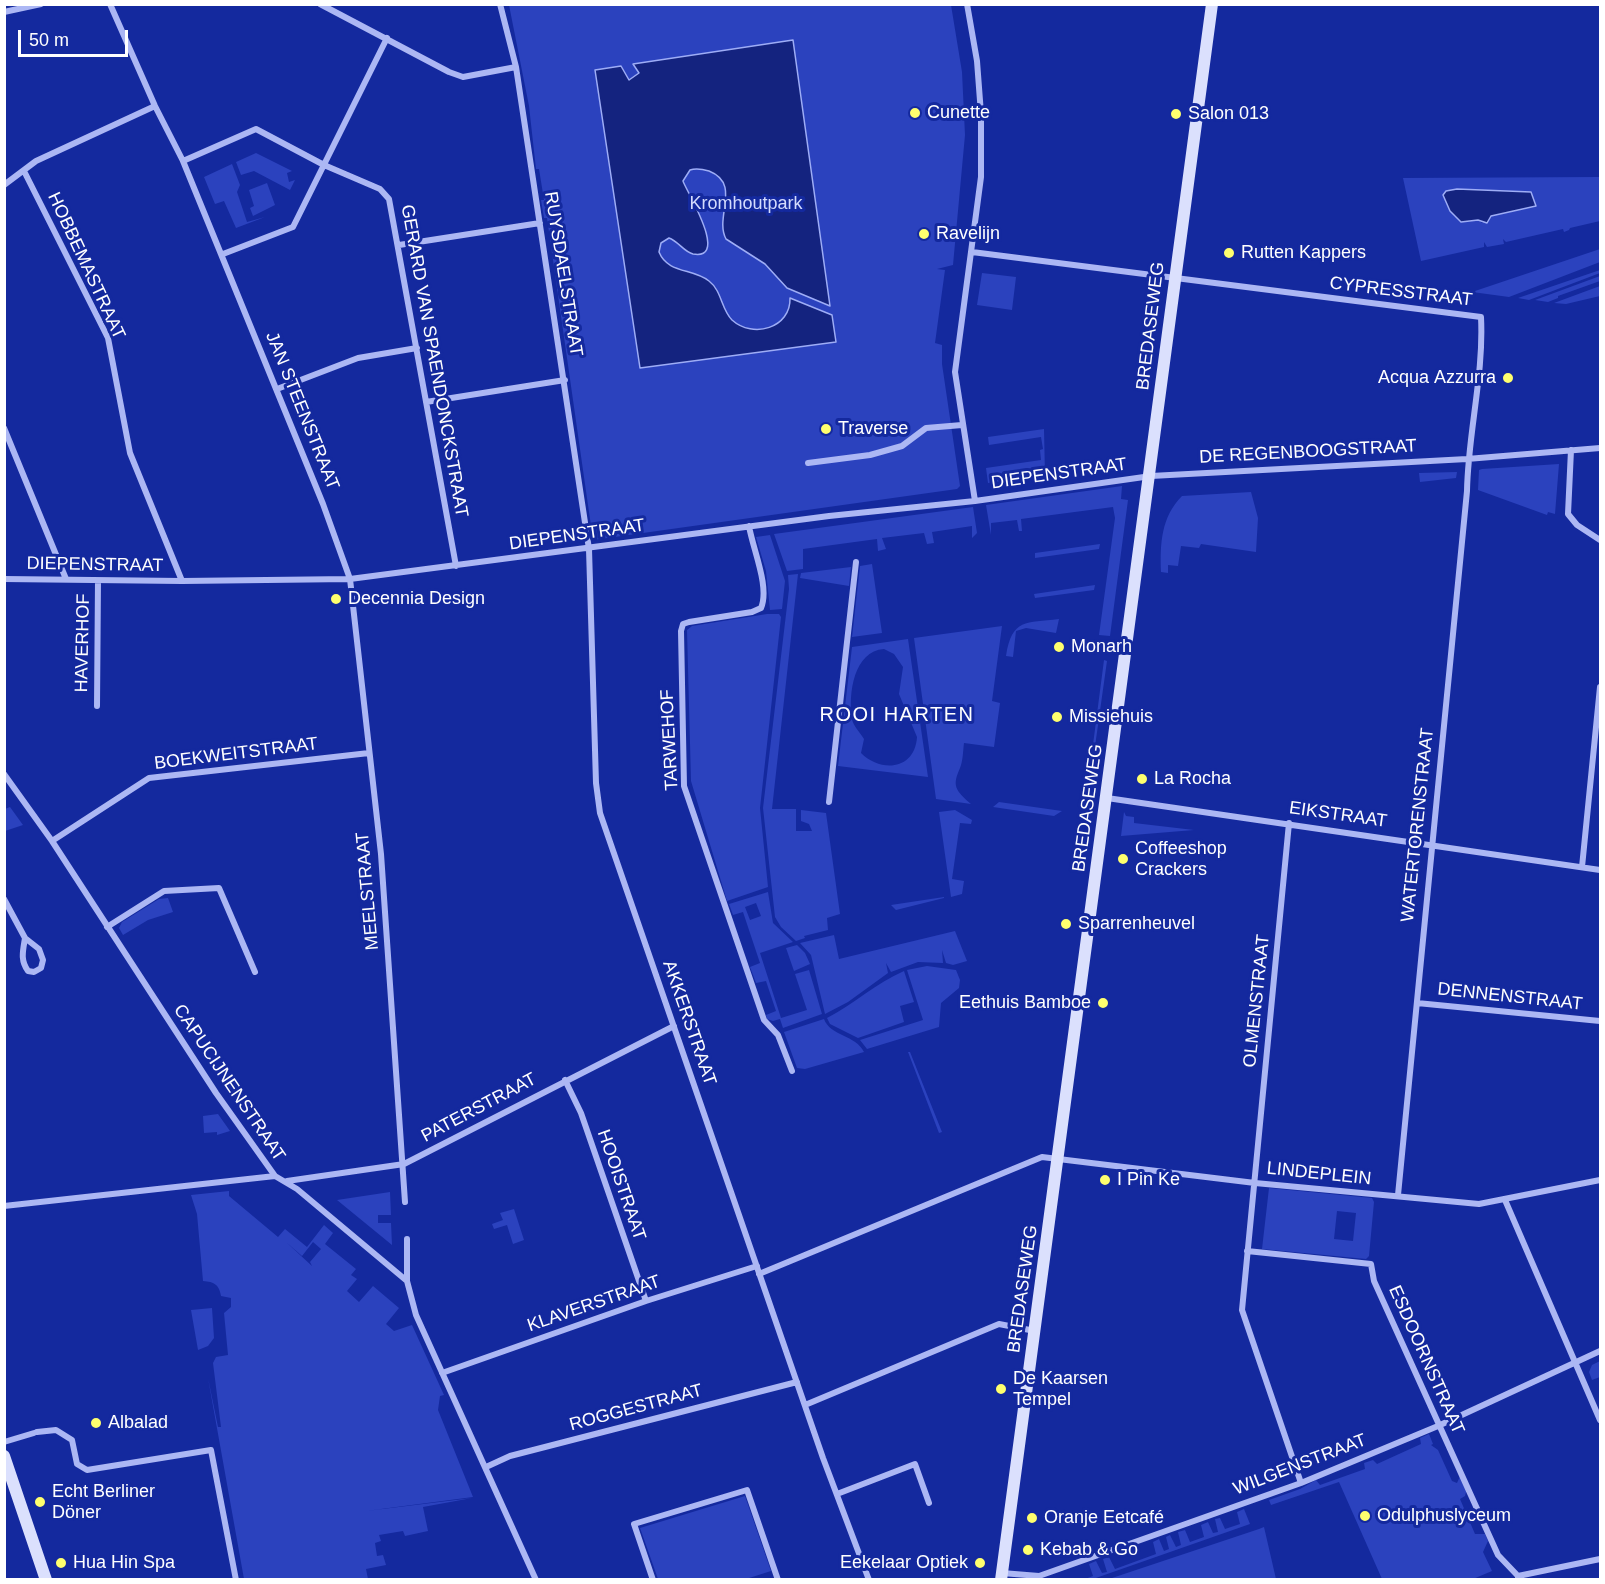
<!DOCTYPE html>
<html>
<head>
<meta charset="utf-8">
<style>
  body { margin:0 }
  #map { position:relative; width:1605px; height:1584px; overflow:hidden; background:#14299e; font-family:Arial,sans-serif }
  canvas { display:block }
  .frame { position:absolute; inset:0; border:6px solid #fff; pointer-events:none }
  .scale { position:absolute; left:18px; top:30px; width:110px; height:27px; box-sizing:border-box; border:3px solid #fff; border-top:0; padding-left:8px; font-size:18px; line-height:21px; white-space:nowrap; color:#fff; -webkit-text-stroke:4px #14299e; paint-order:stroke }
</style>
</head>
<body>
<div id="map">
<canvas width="1605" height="1584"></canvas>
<div class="frame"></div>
<div class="scale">50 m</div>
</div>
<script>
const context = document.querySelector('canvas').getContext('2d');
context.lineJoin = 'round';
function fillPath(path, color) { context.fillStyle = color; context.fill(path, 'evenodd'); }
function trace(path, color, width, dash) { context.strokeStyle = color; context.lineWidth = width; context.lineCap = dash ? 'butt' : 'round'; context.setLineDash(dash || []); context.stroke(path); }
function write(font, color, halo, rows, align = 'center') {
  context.font = font + ' Arial,sans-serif'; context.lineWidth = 6; context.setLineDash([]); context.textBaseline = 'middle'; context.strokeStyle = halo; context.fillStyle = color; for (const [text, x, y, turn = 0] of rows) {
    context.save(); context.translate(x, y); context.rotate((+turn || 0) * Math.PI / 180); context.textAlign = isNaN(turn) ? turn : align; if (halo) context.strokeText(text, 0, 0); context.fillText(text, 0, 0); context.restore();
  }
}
fillPath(new Path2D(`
  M509,5H951L962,72L965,135L953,265L937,269L945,270L935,343L942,345V364L960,486L957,489L593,540L547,218H544L541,200H544L539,169H536L529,106Z
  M256,153L292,171L287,173L289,182L295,180L290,190L254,171L241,175L236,162Z
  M232,164L240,185L237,192L247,222L265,217L236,228L224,201L215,204L204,177Z
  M1600,177V221L1570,228L1569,230L1564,232L1563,229L1506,242L1503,239L1504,244L1487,247L1484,242V247L1421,261L1403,178ZM1457,189L1531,192L1536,205L1535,207L1491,216L1482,223L1479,220L1462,222Z
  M267,183L275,205L253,216L250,208L254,206L249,190Z
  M1600,249V262L1509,297L1472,292Z
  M1600,270V273L1529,300L1518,298Z
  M982,273L1016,277L1012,310L977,305Z
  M1600,276V281L1558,296V298L1548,302L1535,300Z
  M1600,286V296L1566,304L1554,303Z
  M1044,429L1045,475L988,483L986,468L1041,460L1040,450L1043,449L1041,437L989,445L988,437Z
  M1559,464L1555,514L1548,512L1547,515L1478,490L1479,470L1482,469Z
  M1457,472L1456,478L1420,482L1419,473Z
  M1122,486L1121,499L1128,500L1110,636L1099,635L1115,518L1113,507L1021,519L1022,531H1019L1017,520L991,523V535L986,505Z
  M1251,492L1258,518L1256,552L1201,544L1199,548L1181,546L1178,566L1168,565V573L1161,572C1160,544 1161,517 1182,496Z
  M973,507L977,533L972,538V526L932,532L934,543L927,544L924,533L882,538L886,549L878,551L877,539L803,549V569L787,571L774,534Z
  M770,535L785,581L782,609L770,610L766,571L756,537Z
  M1100,544L1099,549L1035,558V553Z
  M872,564L882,633L852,637L860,566Z
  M851,567L849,586L800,578L801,573Z
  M798,574L772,809H796V831H812L809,824L801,821V810L826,813L840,914L827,918L828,930L804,936L805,938L796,941L781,927L775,917L763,808L789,589L788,575Z
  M1095,585L1094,590L1035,598L1034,594Z
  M767,614H779L781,617L760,808L768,887L727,901L691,781L687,630L692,626Z
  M1059,619L1056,633L1026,628L1016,631L1013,657L1006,656C1012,618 1026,623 1059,619Z
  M1002,626L992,701L1000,703L994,747L964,743C963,751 963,761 960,768C952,786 955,790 971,804L936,799L914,638Z
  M908,639L928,777L838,766L852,647ZM884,649L894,654L903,667L899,694L917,737C915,770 881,773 861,753L864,739C860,732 853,726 852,719C848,693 854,651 884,649Z
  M1104,660L1107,661L1090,782L1088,783Z
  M999,802L1062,811L1054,816L993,807Z
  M10,807L23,825L5,831V809Z
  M955,810L972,820L971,824L960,823L952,879L964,881L962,894L951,897L939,812Z
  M1124,812L1126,816L1134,817V823L1194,830L1121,836Z
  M768,892L773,923L793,942L760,953L781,1018L807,1010L795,974L809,970L822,1014L783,1028L780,1019L773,1021L767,1019L766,1015L776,1011L766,981L756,983L750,967L760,963L743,912L733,915L729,904ZM756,903L761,916L750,920L745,907Z
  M168,898L173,912L148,920L123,935L119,928L122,922L159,899Z
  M944,898L896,910L891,905L944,897Z
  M955,931L967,961L953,965L946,963L942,950L943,963L918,962L891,972L886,963L888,973L848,1002L825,1014L811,955L800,943L834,935L839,959Z
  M797,945L805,953L810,964L794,971L786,948Z
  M927,966L956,970L960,980L959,988L941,1003L939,1027L867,1049L860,1040L923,1020L907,970Z
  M904,971L914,1002L900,1006L904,1022L858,1038L830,1024L827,1018C854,1004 876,983 904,971Z
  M824,1019C830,1036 856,1035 864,1052L805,1069L797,1068L784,1032Z
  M908,1052H910L942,1132L939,1133Z
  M218,1114L230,1131L217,1135V1132L204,1133L203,1116Z
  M1269,1188L1372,1198L1374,1202L1369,1256L1366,1259L1262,1249ZM1337,1211L1356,1213L1353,1241L1334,1239Z
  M229,1191V1196L278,1237L285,1229L307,1247L324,1225L333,1233L325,1244L356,1269L351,1275L357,1279L347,1291L359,1302L373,1286L399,1308L386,1324L394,1331L412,1325L444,1395L440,1396L438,1410L473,1497L366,1511L472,1498L423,1507L428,1531L405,1536L403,1531L379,1535L381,1541L375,1543L377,1556L383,1555L386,1565L366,1569L368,1579H244L208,1378L218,1427H221L213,1363L216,1357L228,1355L224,1313L231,1307V1298L221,1296C219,1284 214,1282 203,1281L197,1214L191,1195ZM286,1242L302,1256L313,1242L321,1249L310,1262L312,1266Z
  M390,1192L391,1215H378V1223H391L392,1245L337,1200Z
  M514,1209L524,1240L513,1244L507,1225L494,1229L492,1224L503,1220L500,1213Z
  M212,1308L214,1338L208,1346L198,1350L191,1310Z
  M1600,1361V1377L1592,1380L1589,1372L1592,1365Z
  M1429,1434L1433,1444L1431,1445L1438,1450L1452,1481L1457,1483L1461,1474L1467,1489L1465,1496L1460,1499L1475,1534H1485L1488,1541L1483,1552L1492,1571L1473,1579H1382L1339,1482L1271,1505L1269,1500L1300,1489L1316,1480L1320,1485L1365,1469L1364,1463L1373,1460L1377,1464L1421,1444L1420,1438Z
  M745,1496L771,1571L746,1579H658L640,1528Z
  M1244,1509L1250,1524L1093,1579H1085L1093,1576L1089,1564L1096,1561L1102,1573L1107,1572L1103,1559L1109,1557L1115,1569L1156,1554L1153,1542L1159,1539L1164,1551L1169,1549L1166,1537L1170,1535L1176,1547L1181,1545L1178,1532L1185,1530L1190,1542L1204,1537L1201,1525L1208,1522L1213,1533L1218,1532L1215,1519L1220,1518L1225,1529L1240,1524L1237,1512Z
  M1264,1527L1276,1579H1109L1259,1529Z`), '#2b42be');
const water = new Path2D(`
  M793,40L830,306L787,288L765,264L726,239C714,217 742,184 709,171C702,169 696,168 690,170L683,181C684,187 731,261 693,254C684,252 678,241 669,238L661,243L659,252C668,274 693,268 709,281C722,291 721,309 732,320C753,339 791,328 790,298L832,315L836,342L640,368L595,70L621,66L629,80L639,73L633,64Z
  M1457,189L1531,192L1536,206L1491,216L1487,223L1478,220L1461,222L1450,211L1443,195L1446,191Z`);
fillPath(water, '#14237f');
trace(water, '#9eadf6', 1.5);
trace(new Path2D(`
  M110,4L155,106L183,161
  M320,4L449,72L463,77L516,67
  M500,4L516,67L589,549L596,783L600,813L823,1458L869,1580
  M967,4L977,61L981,114V177L955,372L975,501
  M4,12L41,4
  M24,171L108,338L130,453L182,581
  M4,185L36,161L155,106
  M399,245L540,223
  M972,252L1481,317C1484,375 1468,433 1467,491L1398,1195
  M223,254L293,227L387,38
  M277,389L358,358L417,348
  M426,402L565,380
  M4,428L66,579
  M1571,450L1568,514L1577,525L1600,540
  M808,463L870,455L902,446L926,428L962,425
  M749,526C753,550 770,587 761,608L752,612L689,622L683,624L681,631L684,786L764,1020L778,1035L792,1071
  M4,579L182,581L350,579L829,516L975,501L1151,476L1467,459L1600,448
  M97,706L98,581
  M4,774L52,841L216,1093L275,1176L297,1189L407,1281L416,1315L536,1580
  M1107,798L1600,870
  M829,802L856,562
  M1289,823L1242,1310L1301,1483
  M52,841L149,778L369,753
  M1582,867L1600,687
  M4,899L25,938L39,949L43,960L41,968L34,972L28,971C20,960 23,951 25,938
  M107,927L164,891L219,888L255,972
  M1417,1003L1600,1021
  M565,1080L581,1113L646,1301
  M287,1181L404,1164L674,1026
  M1505,1200L1600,1420
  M405,1202L381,854L350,579L323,504L183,161L256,129L324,165L380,189L389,199L456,566
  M4,1206L275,1176
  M407,1239V1281
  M1247,1251L1371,1264L1374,1281L1498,1555L1518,1576
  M759,1274L1042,1157L1255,1183L1479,1204L1600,1180
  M442,1373L646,1301L757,1266
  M805,1405L999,1324L1035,1331
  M37,1432L56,1430L72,1440L77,1464L87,1470L211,1450L236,1580
  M4,1442L34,1433
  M486,1467L510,1456L797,1382
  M837,1494L915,1464L929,1503
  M1002,1573L1039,1576L1301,1483L1438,1426L1600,1351
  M1518,1579V1576L1600,1559
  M653,1580L634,1524L747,1490L778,1580`), '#acb7f4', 6);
trace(new Path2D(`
  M4,1456L46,1580
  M1001,1580L1212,4`), '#dbe0fd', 12);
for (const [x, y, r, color] of [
  [915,113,6,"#ffff6e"],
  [1176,114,6,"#ffff6e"],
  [924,234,6,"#ffff6e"],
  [1229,253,6,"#ffff6e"],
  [1508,378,6,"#ffff6e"],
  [826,429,6,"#ffff6e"],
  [336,599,6,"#ffff6e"],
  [1059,647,6,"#ffff6e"],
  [1057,717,6,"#ffff6e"],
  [1142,779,6,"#ffff6e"],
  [1123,859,6,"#ffff6e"],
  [1066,924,6,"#ffff6e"],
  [1103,1003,6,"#ffff6e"],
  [1105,1180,6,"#ffff6e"],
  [1001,1389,6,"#ffff6e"],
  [96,1423,6,"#ffff6e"],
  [40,1502,6,"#ffff6e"],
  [1365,1516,6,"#ffff6e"],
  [1032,1518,6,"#ffff6e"],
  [1028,1550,6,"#ffff6e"],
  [61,1563,6,"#ffff6e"],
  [980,1563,6,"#ffff6e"]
]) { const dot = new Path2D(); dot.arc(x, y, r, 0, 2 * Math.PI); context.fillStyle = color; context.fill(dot); trace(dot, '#14299e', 2); }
write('18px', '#fff', '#14299e', [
  ["Cunette",927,113],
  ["Salon 013",1188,114],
  ["Ravelijn",936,234],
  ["Rutten Kappers",1241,253],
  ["Acqua Azzurra",1496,378,"right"],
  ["Traverse",838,429],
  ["Decennia Design",348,599],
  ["Monarh",1071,647],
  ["Missiehuis",1069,717],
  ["La Rocha",1154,779],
  ["Coffeeshop",1135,849],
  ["Crackers",1135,870],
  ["Sparrenheuvel",1078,924],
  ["Eethuis Bamboe",1091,1003,"right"],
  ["I Pin Ke",1117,1180],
  ["De Kaarsen",1013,1379],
  ["Tempel",1013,1400],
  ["Albalad",108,1423],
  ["Echt Berliner",52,1492],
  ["Döner",52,1513],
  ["Odulphuslyceum",1377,1516],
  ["Oranje Eetcafé",1044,1518],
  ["Kebab & Go",1040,1550],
  ["Hua Hin Spa",73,1563],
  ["Eekelaar Optiek",968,1563,"right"]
], 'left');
write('18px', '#d4dbfd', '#14299e', [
  ["Kromhoutpark",746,204]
]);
write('18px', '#fff', '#14299e', [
  ["HOBBEMASTRAAT",86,266,65],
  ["RUYSDAELSTRAAT",563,274,81],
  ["CYPRESSTRAAT",1401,292,7],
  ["BREDASEWEG",1151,326,-83],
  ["GERARD VAN SPAENDONCKSTRAAT",434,361,80],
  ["JAN STEENSTRAAT",302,411,68],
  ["DE REGENBOOGSTRAAT",1308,452,-3],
  ["DIEPENSTRAAT",1059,474,-8],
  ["DIEPENSTRAAT",577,535,-8],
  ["DIEPENSTRAAT",95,565,1],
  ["HAVERHOF",83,643,-89],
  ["TARWEHOF",670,740,-93],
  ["BOEKWEITSTRAAT",236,754,-7],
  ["BREDASEWEG",1088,808,-82],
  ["EIKSTRAAT",1338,815,8],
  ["WATERTORENSTRAAT",1418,825,-84],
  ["MEELSTRAAT",368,891,-95],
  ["DENNENSTRAAT",1510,997,6],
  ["OLMENSTRAAT",1257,1001,-84],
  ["AKKERSTRAAT",689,1023,71],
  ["CAPUCIJNENSTRAAT",229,1083,56],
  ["PATERSTRAAT",479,1108,-28],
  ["LINDEPLEIN",1319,1174,6],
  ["HOOISTRAAT",621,1185,71],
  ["BREDASEWEG",1023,1289,-82],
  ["KLAVERSTRAAT",594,1304,-19],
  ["ESDOORNSTRAAT",1426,1360,66],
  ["ROGGESTRAAT",636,1408,-15],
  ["WILGENSTRAAT",1300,1465,-21]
]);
context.letterSpacing = '1.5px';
write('20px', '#fff', '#14299e', [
  ["ROOI HARTEN",897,715]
]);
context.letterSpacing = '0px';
</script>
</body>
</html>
